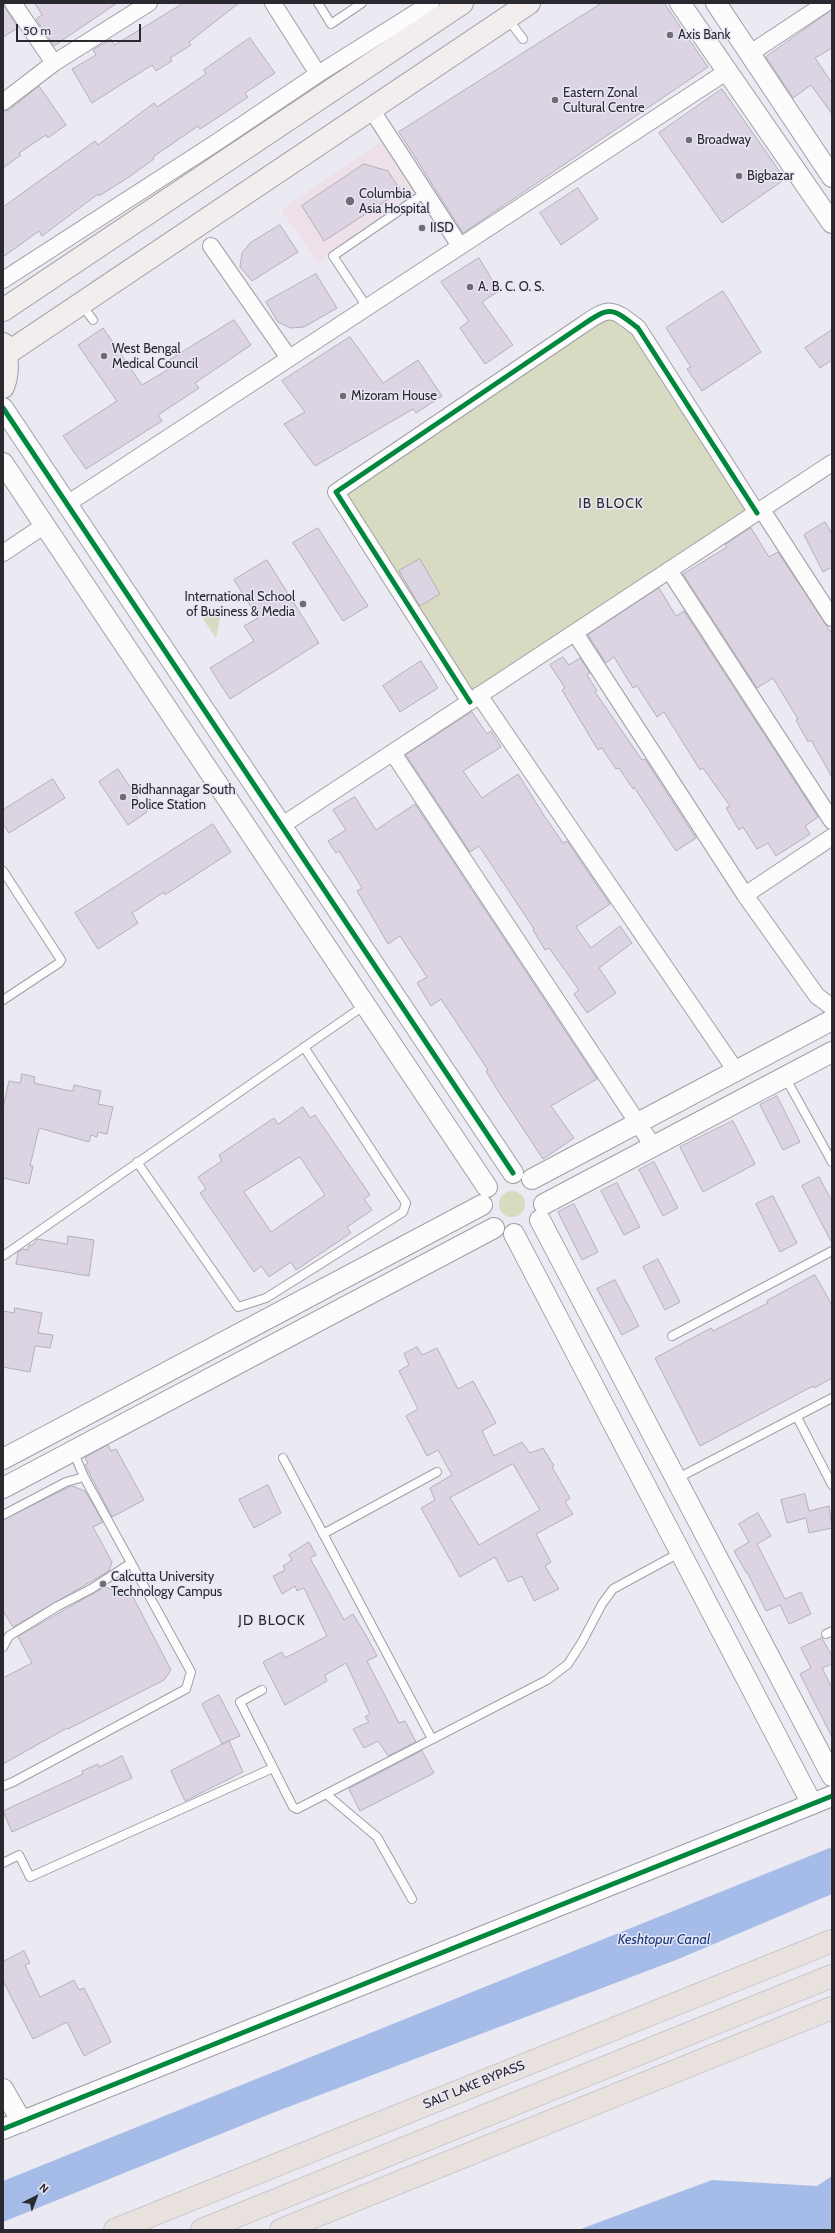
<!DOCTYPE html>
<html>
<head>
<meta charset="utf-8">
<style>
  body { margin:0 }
  #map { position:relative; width:835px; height:2233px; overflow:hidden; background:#ebeaf2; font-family:Cabin,sans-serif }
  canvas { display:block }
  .frame { position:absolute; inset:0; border:4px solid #2a292f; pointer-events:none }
  .north { position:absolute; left:16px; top:2177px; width:40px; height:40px; -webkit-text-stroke:3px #e9e6f5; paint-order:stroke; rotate:42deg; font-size:11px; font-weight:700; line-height:16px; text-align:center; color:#2a292f }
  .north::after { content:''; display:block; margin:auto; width:14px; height:18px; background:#2a292f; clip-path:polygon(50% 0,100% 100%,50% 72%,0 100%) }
  .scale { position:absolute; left:16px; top:24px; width:125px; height:18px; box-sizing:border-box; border:2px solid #2a292f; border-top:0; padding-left:5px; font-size:12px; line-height:14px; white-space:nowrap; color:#2a292f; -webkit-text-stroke:3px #e9e6f5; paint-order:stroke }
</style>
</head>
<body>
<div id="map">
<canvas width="835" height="2233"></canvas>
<div class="frame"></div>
<div class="north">N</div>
<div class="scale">50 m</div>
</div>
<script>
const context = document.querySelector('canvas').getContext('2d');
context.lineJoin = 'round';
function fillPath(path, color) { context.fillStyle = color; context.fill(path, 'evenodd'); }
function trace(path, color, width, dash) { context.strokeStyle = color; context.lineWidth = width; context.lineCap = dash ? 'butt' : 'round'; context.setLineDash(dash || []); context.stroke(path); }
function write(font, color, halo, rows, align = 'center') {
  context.font = font + ' Cabin,sans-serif'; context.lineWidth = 3; context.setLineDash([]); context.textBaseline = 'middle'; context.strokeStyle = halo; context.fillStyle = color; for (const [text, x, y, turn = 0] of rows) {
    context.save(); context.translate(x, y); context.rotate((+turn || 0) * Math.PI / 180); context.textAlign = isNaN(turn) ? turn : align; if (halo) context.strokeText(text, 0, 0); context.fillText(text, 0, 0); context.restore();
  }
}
fillPath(new Path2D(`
  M385,139L419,192L318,263L281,210Z`), '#ede0e9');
fillPath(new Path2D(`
  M602,319H616L635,332L754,510L473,692L344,494Z
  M223,604L216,638L203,619Z
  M499 1204a13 13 0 1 1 26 0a13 13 0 1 1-26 0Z`), '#d8dbc1');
fillPath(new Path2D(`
  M832,1847V1894L676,1960L275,2112L3,2222V2181Z
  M832,2176V2230H578L712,2180L817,2186Z`), '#a6bce8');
const building = new Path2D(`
  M35,3H117L54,46L36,19L42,15Z
  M184,3H239L189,42L191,45L170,58L172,61L156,71L152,65L92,103L72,69L96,55L93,50L111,39L114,45Z
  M602,3H664L708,67L463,233L399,132Z
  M3,4L18,28L3,37Z
  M832,10V48L815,58L832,83V114L811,85L793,98L766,57Z
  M250,38L275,73L245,93L248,97L220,116L200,129L198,126L153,157L154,159L129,177L99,196L98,194L42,236L39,231L3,257V207L95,141L98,145L154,103L157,107L206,74L204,70Z
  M39,86L66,125L48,138L46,135L19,153L21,155L3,168V111L9,110Z
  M722,89L785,179L722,223L659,133Z
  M364,164L388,171L401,191L324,241L302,206Z
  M578,188L598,219L561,245L540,213Z
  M280,225L298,252L252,281L240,267L242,253L250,243Z
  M479,258L499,291L482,302L513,345L485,364L460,328L469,321L441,282Z
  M316,274L337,308L304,327L290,328L278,322L266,302Z
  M723,291L761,352L702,391L687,369L691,367L666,328Z
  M234,320L251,345L195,383L199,388L158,415L162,421L86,469L63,436L117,401L78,345L103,328L142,385L174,366L170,360Z
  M832,330V360L820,368L805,348Z
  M350,337L383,383L418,360L442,396L416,413L413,409L315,466L284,424L305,412L282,381Z
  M825,522L832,534V567L823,572L804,535Z
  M318,528L368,606L343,621L293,543Z
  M751,528L769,557L778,552L832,634V777L811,740L808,742L796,720L798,719L773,678L757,688L683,574L727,547L725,545Z
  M420,559L440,594L420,606L399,571Z
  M267,560L319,643L230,699L210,668L254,641L244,626L258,618L234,580Z
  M659,588L676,616L684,611L818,817L805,826L810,834L776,856L768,843L757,849L743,827L739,830L726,808L730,806L703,768L700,770L664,712L657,717L637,686L633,688L614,657L606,663L588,635Z
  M563,657L569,665L580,658L590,673L587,675L597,691L595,692L642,760L645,759L696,838L676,851L634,787L633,789L619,768L616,769L602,748L598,750L562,690L565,688L550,665Z
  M421,661L438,688L400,712L383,686Z
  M472,712L487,734L491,731L501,747L463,771L482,798L518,774L545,817L563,843L567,841L610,904L576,927L591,948L620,926L632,943L599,968L616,993L587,1013L574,994L579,990L549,948L545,950L533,930L534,929L479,846L470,852L406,755Z
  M118,769L147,812L128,825L99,782Z
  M53,779L65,798L9,833L3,824V810Z
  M355,797L376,830L415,804L597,1079L551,1106L574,1138L543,1159L498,1091L486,1071L488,1070L441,999L431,1006L417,983L427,977L400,936L388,944L357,891L362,888L339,851L336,853L328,841L346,830L333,810Z
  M213,824L231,852L165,895L164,892L132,913L138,923L98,949L75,913Z
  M22,1074L35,1077L34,1083L66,1090L73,1091L74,1085L101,1091L98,1104L113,1107L107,1134L98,1132L97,1137L91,1135L89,1142L39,1128L30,1166H33L29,1184L3,1178V1108L9,1081L20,1083Z
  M777,1096L800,1142L783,1150L760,1105Z
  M303,1107L310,1118L315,1115L370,1195L364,1199L372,1210L347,1227L351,1233L296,1270L291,1262L269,1277L261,1266L254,1272L200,1193L206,1189L198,1177L222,1161L219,1155L274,1118L278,1124ZM300,1157L325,1195L271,1232L244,1192Z
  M733,1121L755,1164L703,1192L680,1147Z
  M654,1162L678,1208L663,1216L639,1170Z
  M819,1177L832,1201V1243L802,1186Z
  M617,1183L640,1227L624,1235L601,1191Z
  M773,1196L797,1243L780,1252L756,1204Z
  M574,1204L598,1252L582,1260L558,1212Z
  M68,1236L94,1240L89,1276L16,1264L18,1252L23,1249L28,1250L29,1245H33L37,1239L67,1244Z
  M658,1259L680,1302L665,1310L643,1267Z
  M815,1275L832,1305V1378L814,1388L813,1386L700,1446L655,1358L711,1328L713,1331L768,1303L767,1301Z
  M615,1280L639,1326L622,1335L597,1289Z
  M15,1308L42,1313L38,1333L53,1335L50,1348L35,1346L30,1372L3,1367V1311L14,1313Z
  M417,1347L422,1355L437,1348L458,1389L473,1381L496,1423L482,1431L494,1456L522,1442L530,1453L543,1448L554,1466L552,1467L570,1498L565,1502L573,1514L536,1534L551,1562L545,1566L559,1589L534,1601L522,1576L508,1582L495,1557L460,1577L421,1508L435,1500L430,1488L452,1475L438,1450L427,1456L406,1416L418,1409L399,1371L409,1365L404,1354ZM513,1464L540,1510L479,1545L450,1498Z
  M108,1445L111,1451L116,1449L144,1500L112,1517L85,1465L88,1463L85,1458Z
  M268,1485L281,1513L254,1528L239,1500Z
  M72,1486L85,1491L103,1522L93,1527L112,1562L109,1571L13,1627L3,1611V1520Z
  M805,1494L809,1511L829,1506L832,1528L809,1533L806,1518L787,1523L781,1500Z
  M758,1513L771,1536L757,1544L785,1599L801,1592L811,1614L789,1624L780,1605L766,1611L747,1572H746L734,1551L749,1542L739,1524Z
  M309,1542L316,1555L310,1558L344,1620L353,1614L368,1639L377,1656L367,1661L399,1723L405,1721L416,1742L388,1756L378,1741L364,1748L353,1729L369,1722L365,1717L370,1714L346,1663L325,1675L327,1681L285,1705L263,1662L282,1652L285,1658L327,1636L304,1588L297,1591L295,1586L282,1594L273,1576L285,1570L283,1566L292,1560L289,1555Z
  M105,1587L133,1597L171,1670L164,1680L68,1729L67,1728L3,1764V1678L32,1663L18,1637Z
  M822,1638L832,1656V1664L822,1668L832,1688V1737L800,1674L811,1668L801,1648Z
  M219,1695L240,1736L222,1744L202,1704Z
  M229,1741L243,1772L185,1801L171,1771Z
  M422,1751L434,1773L360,1811L349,1789Z
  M122,1756L132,1778L12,1832L3,1811L83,1774L82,1771L98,1764L99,1767Z
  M24,1951L30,1963L25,1965L40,1997L74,1980L79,1990L84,1988L111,2042L84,2056L67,2022L33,2039L3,1981V1962Z`);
fillPath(building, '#dcd4e3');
trace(building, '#b2b0b7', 1);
const service = new Path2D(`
  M318,3L331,24L362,3
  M508,19L523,39
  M82,305L93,320
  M367,307L333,256L425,193
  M3,871L61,960L59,963L3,1000
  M785,1077L832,1162
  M137,1162L238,1307L266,1298L403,1212L406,1203L304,1047
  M3,1256L365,1005
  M672,1336L832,1251
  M797,1417L832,1485
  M73,1451L84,1477
  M283,1458L432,1739
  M676,1479L832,1398
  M3,1515L66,1482L84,1477L191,1672L186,1689L13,1782L3,1786
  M323,1534L437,1472
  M826,1634L832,1631
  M3,1647L9,1636L58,1606L91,1589L131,1563
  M262,1690L240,1702L293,1807L297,1809L547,1680L568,1664L582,1642L602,1604L613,1589L681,1552
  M326,1794L377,1837L412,1899
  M3,1863L19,1855L30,1877L273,1768`);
const minor = new Path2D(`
  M13,3L54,63
  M273,3L318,74L431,3
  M749,54L826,3
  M3,102L54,63L149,3
  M371,109L460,246
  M211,246L289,358
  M3,280L217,142L318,74
  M67,504L726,72
  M762,510L832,618
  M3,553L45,525
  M669,570L832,821
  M575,633L745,895L817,996L832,1007
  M479,695L736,1071
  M470,702L336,492L581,326C610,306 611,307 638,328L757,513
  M393,753L653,1146
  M281,826L832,463
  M745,895L832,837`);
const tertiary = new Path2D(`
  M680,3L832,223
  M716,3L832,177
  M3,408L513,1173
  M3,463L487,1187
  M532,1179L832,1020
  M544,1204L832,1052
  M540,1220L832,1776
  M514,1234L812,1804
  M3,1459L482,1205
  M3,1488L494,1228
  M3,2089L22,2122
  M3,2129L832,1796`);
const secondary = new Path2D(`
  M3,310L462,3
  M3,344C8,359 9,372 3,387
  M6,354L529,3`);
const primary = new Path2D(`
  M115,2230L832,1941
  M202,2230L832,1976
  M281,2230L832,2008`);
trace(service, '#a09fa6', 10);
trace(minor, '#a09fa6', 18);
trace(tertiary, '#a09fa6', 22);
trace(secondary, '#a09fa6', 24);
trace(primary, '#c9c9cd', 24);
trace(service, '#fcfcfd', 8);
trace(minor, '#fcfcfd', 16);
trace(tertiary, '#fcfcfd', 20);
trace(secondary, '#f3eeed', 22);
trace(primary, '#e9e1dd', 22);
trace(new Path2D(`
  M3,408L513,1173
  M470,702L336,492L581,326C610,306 611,307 638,328L757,513
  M3,2129L832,1796`), '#00873e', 5);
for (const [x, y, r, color] of [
  [670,35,4,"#6e6d73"],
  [555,100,4,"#6e6d73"],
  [689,140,4,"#6e6d73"],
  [739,176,4,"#6e6d73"],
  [350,201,5,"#6e6d73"],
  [422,228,4,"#6e6d73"],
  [470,287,4,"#6e6d73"],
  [104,356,4,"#6e6d73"],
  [343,396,4,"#6e6d73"],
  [303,604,4,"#6e6d73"],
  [123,797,4,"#6e6d73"],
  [103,1584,4,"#6e6d73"]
]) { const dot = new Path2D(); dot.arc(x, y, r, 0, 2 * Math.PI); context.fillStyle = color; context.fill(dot); trace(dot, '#e9e6f5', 1.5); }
write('13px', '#2a292f', '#e9e6f5', [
  ["Axis Bank",678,35],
  ["Eastern Zonal",563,93],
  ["Cultural Centre",563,108],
  ["Broadway",697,140],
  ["Bigbazar",747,176],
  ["Columbia",359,194],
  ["Asia Hospital",359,209],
  ["IISD",430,228],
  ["A. B. C. O. S.",478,287],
  ["West Bengal",112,349],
  ["Medical Council",112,364],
  ["Mizoram House",351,396],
  ["International School",295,597,"right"],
  ["of Business & Media",295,612,"right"],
  ["Bidhannagar South",131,790],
  ["Police Station",131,805],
  ["Calcutta University",111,1577],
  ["Technology Campus",111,1592]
], 'left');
write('13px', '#2a292f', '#e9e6f5', [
  ["SALT LAKE BYPASS",474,2085,-22]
]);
context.letterSpacing = '1px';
write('14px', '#2a292f', '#e9e6f5', [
  ["IB BLOCK",611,504],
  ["JD BLOCK",272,1621]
]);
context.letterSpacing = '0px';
write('italic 14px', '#18397d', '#e9e6f5', [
  ["Keshtopur Canal",664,1940]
]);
</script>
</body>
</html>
